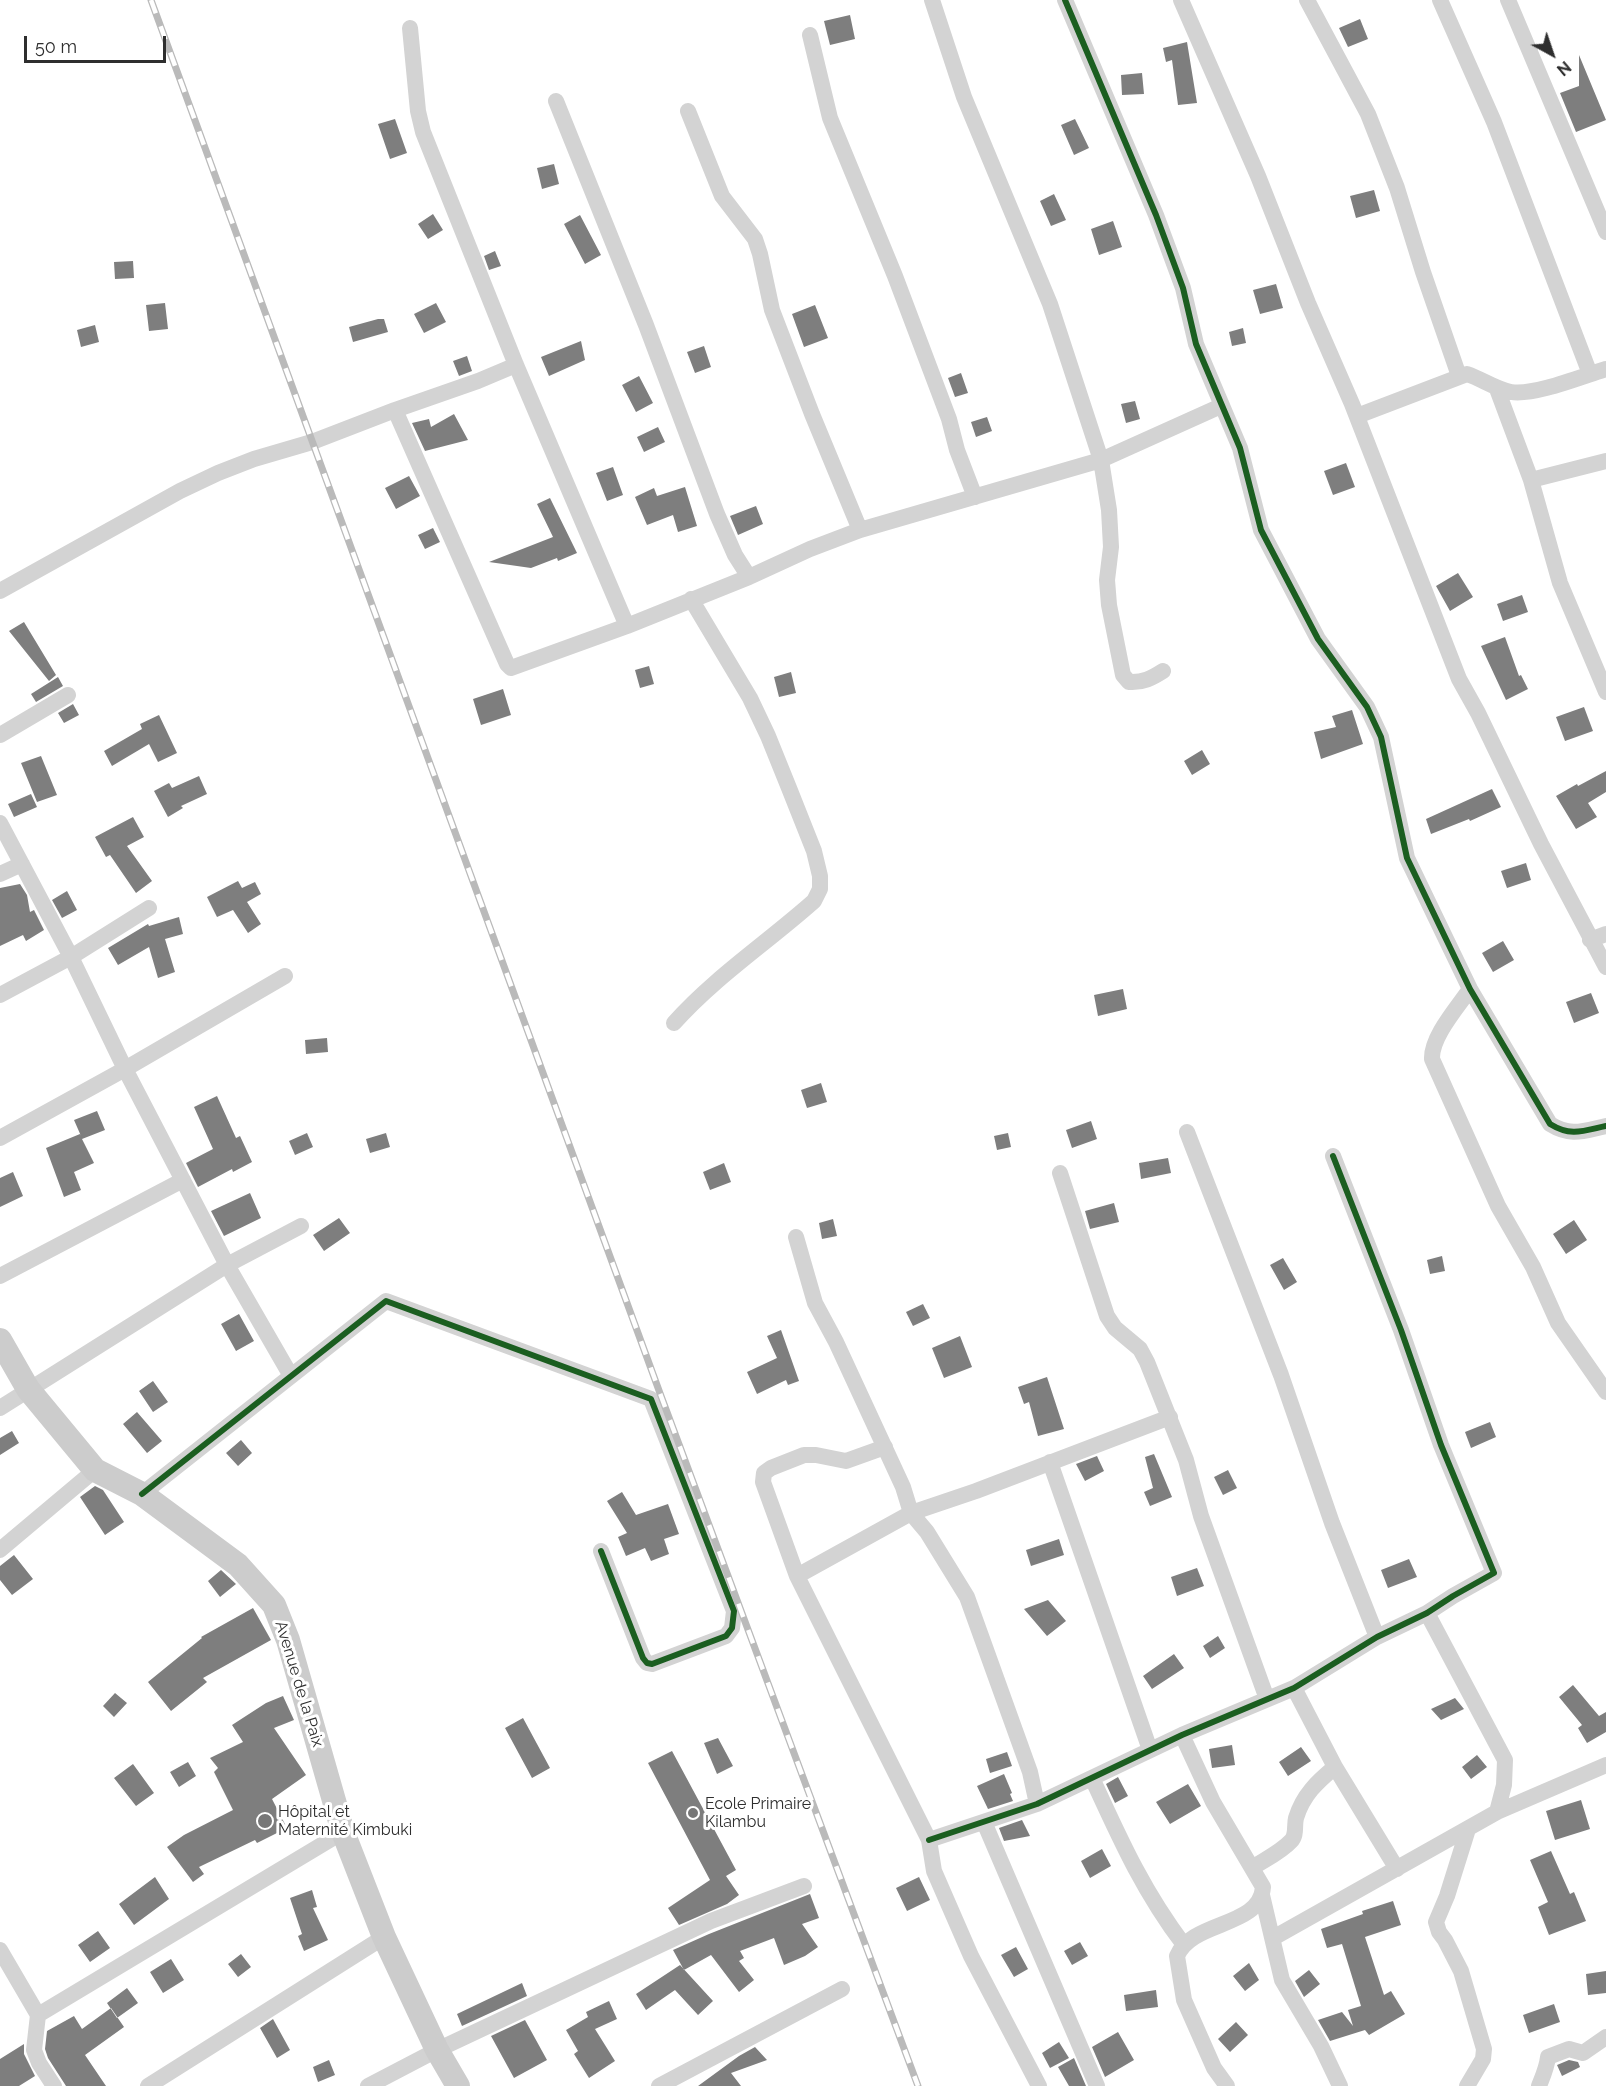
<!DOCTYPE html>
<html>
<head>
<meta charset="utf-8">
<style>
  body { margin:0 }
  #map { position:relative; width:1606px; height:2086px; overflow:hidden; background:#fff; font-family:Raleway,sans-serif }
  canvas { display:block }
  .north { position:absolute; left:1522px; top:24px; width:60px; height:60px; -webkit-text-stroke:4px #fff; paint-order:stroke; rotate:140deg; font-size:16px; font-weight:700; line-height:24px; text-align:center; color:#2e2e2e }
  .north::after { content:''; display:block; margin:auto; width:21px; height:27px; background:#2e2e2e; clip-path:polygon(50% 0,100% 100%,50% 72%,0 100%) }
  .scale { position:absolute; left:24px; top:36px; width:142px; height:27px; box-sizing:border-box; border:3px solid #2e2e2e; border-top:0; padding-left:8px; font-size:18px; line-height:21px; white-space:nowrap; color:#2e2e2e; -webkit-text-stroke:4px #fff; paint-order:stroke }
</style>
</head>
<body>
<div id="map">
<canvas width="1606" height="2086"></canvas>
<div class="north">N</div>
<div class="scale">50 m</div>
</div>
<script>
const context = document.querySelector('canvas').getContext('2d');
context.lineJoin = 'round';
function fillPath(path, color) { context.fillStyle = color; context.fill(path, 'evenodd'); }
function trace(path, color, width, dash) { context.strokeStyle = color; context.lineWidth = width; context.lineCap = dash ? 'butt' : 'round'; context.setLineDash(dash || []); context.stroke(path); }
function write(font, color, halo, rows, align = 'center') {
  context.font = font + ' Raleway,sans-serif'; context.lineWidth = 6; context.setLineDash([]); context.textBaseline = 'middle'; context.strokeStyle = halo; context.fillStyle = color; for (const [text, x, y, turn = 0] of rows) {
    context.save(); context.translate(x, y); context.rotate((+turn || 0) * Math.PI / 180); context.textAlign = isNaN(turn) ? turn : align; if (halo) context.strokeText(text, 0, 0); context.fillText(text, 0, 0); context.restore();
  }
}
fillPath(new Path2D(`
  M850,15L855,39L830,45L824,21Z
  M1360,19L1368,39L1348,47L1339,28Z
  M1187,42L1197,103L1178,105L1172,60L1166,62L1163,48Z
  M1579,55L1606,120L1576,132L1560,93L1579,86Z
  M1142,73L1144,94L1122,95L1121,75Z
  M395,119L407,153L390,159L378,124Z
  M1075,119L1089,148L1074,155L1061,125Z
  M554,164L559,184L542,189L537,168Z
  M1374,190L1380,211L1356,218L1350,196Z
  M1054,194L1066,220L1051,226L1040,201Z
  M433,214L443,230L428,239L418,224Z
  M580,215L601,255L585,264L564,224Z
  M1113,221L1122,247L1099,255L1091,229Z
  M495,251L501,266L489,270L484,256Z
  M133,261L134,278L115,279L114,262Z
  M1276,284L1283,308L1260,314L1253,290Z
  M165,303L168,329L149,331L146,305Z
  M436,303L446,322L424,333L414,314Z
  M815,305L828,338L804,347L792,314Z
  M378,319H384L388,332L353,342L349,327Z
  M95,325L99,342L81,347L77,330Z
  M1243,328L1246,343L1232,346L1229,332Z
  M581,341L585,360L549,376L541,357Z
  M704,346L711,367L695,373L687,352Z
  M467,356L472,371L459,376L453,361Z
  M961,373L968,393L955,397L948,378Z
  M639,376L653,403L636,412L622,385Z
  M1135,401L1140,419L1126,423L1121,404Z
  M454,414L468,440L425,451L412,423L429,419L431,427Z
  M987,417L992,431L976,437L971,422Z
  M658,427L665,442L644,452L637,437Z
  M1346,463L1355,487L1333,495L1324,471Z
  M613,467L623,495L607,501L596,473Z
  M409,476L420,496L396,509L385,488Z
  M685,487L697,526L678,532L673,515L647,525L635,497L654,488L657,496Z
  M550,498L577,553L558,561L557,558L531,568L489,562L553,537L537,504Z
  M756,506L763,524L738,535L730,516Z
  M433,528L440,542L425,549L418,535Z
  M1458,573L1473,597L1450,611L1436,586Z
  M1522,595L1528,612L1503,621L1497,604Z
  M24,622L56,675L49,681L9,631Z
  M1505,637L1519,676L1521,675L1528,689L1506,700L1481,646Z
  M649,666L654,684L640,688L635,670Z
  M791,672L796,693L779,697L774,677Z
  M58,677L63,686L36,702L31,694Z
  M503,689L511,715L481,725L473,699Z
  M73,704L79,715L64,723L58,713Z
  M1584,707L1593,731L1565,741L1556,717Z
  M1352,710L1363,744L1321,759L1314,732L1336,727L1332,716Z
  M159,715L177,753L158,762L149,744L112,766L104,751L142,729L140,724Z
  M1202,750L1210,764L1192,775L1184,761Z
  M41,756L57,795L37,802L21,763Z
  M1606,771V792L1588,803L1597,817L1576,829L1556,796L1577,784L1578,786Z
  M199,776L207,794L181,806L183,808L168,817L154,791L169,783L172,788Z
  M1492,789L1501,807L1470,821L1469,819L1431,834L1426,819Z
  M31,794L37,807L14,817L8,804Z
  M133,817L144,837L127,846L152,881L136,893L110,855L106,857L95,837Z
  M1526,863L1531,880L1507,888L1501,871Z
  M238,881L242,888L255,882L261,894L247,902L261,924L248,933L233,910L217,917L207,897Z
  M20,884L27,895L30,912L34,910L44,930L26,941L23,935L0,946V888Z
  M67,891L77,910L62,918L52,900Z
  M179,917L183,934L165,939L175,972L158,978L149,947L118,965L108,948L148,924L149,926Z
  M1503,941L1514,960L1493,972L1482,953Z
  M1123,989L1127,1009L1098,1016L1094,995Z
  M1591,993L1599,1013L1574,1023L1566,1002Z
  M327,1038L328,1052L306,1054L305,1040Z
  M821,1083L827,1102L807,1108L801,1090Z
  M217,1096L236,1138L240,1136L252,1162L233,1172L232,1169L198,1187L186,1163L213,1149L194,1107Z
  M97,1111L105,1130L82,1139L94,1163L74,1172L81,1190L64,1197L46,1148L80,1134L81,1136L74,1120Z
  M1091,1121L1097,1139L1072,1148L1066,1130Z
  M307,1133L313,1147L295,1155L289,1141Z
  M386,1133L390,1147L370,1153L366,1139Z
  M1008,1133L1011,1147L997,1150L994,1136Z
  M1168,1158L1171,1173L1141,1179L1139,1163Z
  M724,1163L731,1182L710,1190L703,1172Z
  M13,1172L23,1196L0,1207V1178Z
  M250,1193L261,1218L224,1236L211,1211Z
  M1114,1203L1119,1222L1090,1229L1085,1211Z
  M339,1218L350,1233L324,1251L313,1235Z
  M833,1219L837,1236L822,1239L819,1223Z
  M1574,1220L1587,1240L1566,1254L1553,1234Z
  M1442,1256L1445,1271L1430,1274L1427,1260Z
  M1283,1258L1297,1282L1284,1290L1270,1265Z
  M923,1304L930,1318L913,1326L906,1312Z
  M239,1314L254,1341L236,1351L221,1324Z
  M781,1330L799,1381L788,1385L786,1380L757,1394L747,1372L777,1358L767,1336Z
  M960,1336L972,1367L944,1378L932,1348Z
  M1047,1377L1064,1429L1038,1436L1029,1402L1024,1404L1018,1387Z
  M153,1381L168,1402L153,1412L139,1391Z
  M137,1412L162,1441L147,1453L123,1424Z
  M1490,1422L1496,1437L1471,1448L1465,1432Z
  M12,1431L19,1443L0,1455V1438Z
  M241,1440L252,1453L238,1466L226,1453Z
  M1154,1454L1172,1497L1150,1506L1144,1492L1153,1488L1145,1457Z
  M1097,1456L1104,1471L1085,1481L1076,1464Z
  M1228,1470L1237,1488L1223,1495L1214,1477Z
  M95,1486L103,1490L124,1522L105,1535L80,1497Z
  M622,1492L636,1515L668,1504L679,1534L664,1539L669,1554L651,1561L645,1548L626,1556L618,1537L627,1533L607,1501Z
  M1059,1539L1064,1555L1031,1566L1026,1550Z
  M14,1555L33,1579L12,1595L0,1580V1566Z
  M1409,1559L1417,1577L1388,1588L1381,1570Z
  M1197,1568L1204,1586L1177,1596L1171,1577Z
  M221,1570L236,1584L220,1597L208,1581Z
  M1048,1600L1066,1621L1047,1636L1024,1609Z
  M253,1608L271,1640L203,1678L207,1682L171,1711L148,1682L202,1638L201,1637Z
  M1218,1636L1225,1648L1210,1658L1203,1646Z
  M1174,1654L1184,1668L1152,1689L1143,1676Z
  M1573,1685L1599,1716L1606,1712V1732L1587,1743L1578,1728L1582,1725L1559,1697Z
  M115,1693L127,1703L114,1717L103,1706Z
  M283,1696L294,1720L274,1728L306,1775L272,1799L287,1828L257,1843L255,1840L199,1867L204,1874L193,1882L167,1847L184,1835L233,1810L214,1772L218,1768L210,1758L243,1742L232,1725L266,1703Z
  M1455,1698L1464,1709L1441,1720L1431,1709Z
  M523,1718L550,1768L532,1778L505,1728Z
  M718,1738L733,1766L717,1774L704,1743Z
  M1232,1745L1235,1765L1212,1768L1209,1749Z
  M1301,1747L1311,1761L1288,1776L1279,1762Z
  M672,1751L736,1870L726,1876L739,1895L727,1904L679,1925L668,1908L710,1880L648,1763Z
  M1007,1752L1012,1766L990,1773L986,1759Z
  M1477,1755L1487,1767L1471,1779L1462,1767Z
  M188,1762L196,1776L179,1787L170,1772Z
  M133,1764L154,1793L136,1806L114,1778Z
  M1004,1774L1012,1793L1010,1794L1013,1801L988,1809L977,1786Z
  M1118,1777L1128,1796L1115,1803L1106,1784Z
  M1188,1784L1201,1806L1170,1824L1156,1802Z
  M1581,1800L1590,1829L1555,1840L1546,1811Z
  M1022,1820L1030,1836L1004,1841L999,1828Z
  M1102,1849L1111,1866L1090,1878L1081,1861Z
  M1551,1851L1570,1894L1574,1892L1586,1921L1549,1935L1538,1907L1548,1902L1530,1860Z
  M155,1877L169,1899L134,1925L119,1904Z
  M919,1877L930,1900L907,1911L896,1888Z
  M312,1890L317,1907L313,1908L328,1940L304,1951L298,1936L302,1934L290,1898Z
  M810,1894L819,1918L802,1924L818,1947L805,1956L784,1965L774,1938L740,1951L744,1958L739,1961L754,1980L739,1992L711,1955L684,1970L673,1950L709,1934Z
  M1393,1901L1401,1925L1365,1937L1384,1995L1391,1991L1405,2014L1369,2035L1365,2030L1330,2041L1318,2020L1342,2012L1353,2026L1348,2010L1361,2006L1342,1944L1327,1948L1321,1929L1363,1914L1362,1911Z
  M98,1931L110,1948L90,1962L78,1945Z
  M1080,1942L1088,1956L1072,1965L1064,1951Z
  M1016,1947L1028,1969L1014,1977L1001,1955Z
  M241,1954L251,1967L238,1977L228,1964Z
  M171,1959L184,1980L163,1993L150,1972Z
  M1249,1963L1259,1980L1245,1991L1233,1976Z
  M680,1965L713,2001L698,2015L675,1990L646,2010L636,1994Z
  M1309,1970L1320,1984L1304,1997L1295,1981Z
  M1606,1971V1993L1588,1995L1586,1974Z
  M522,1983L527,1996L462,2026L457,2014Z
  M127,1988L138,2003L117,2018L107,2003Z
  M1156,1990L1158,2007L1126,2011L1124,1995Z
  M609,2001L617,2019L595,2029L615,2061L589,2078L574,2054L578,2051L566,2030L588,2017L586,2012Z
  M1554,2004L1560,2022L1529,2033L1523,2015Z
  M111,2008L124,2027L85,2055L106,2086H66L48,2058L45,2049L47,2031L74,2016L82,2029Z
  M273,2019L290,2050L277,2058L260,2028Z
  M525,2020L547,2060L514,2078L491,2036Z
  M1236,2022L1248,2035L1230,2052L1218,2039Z
  M1118,2032L1134,2060L1105,2077L1092,2047Z
  M1059,2042L1069,2058L1050,2068L1042,2053Z
  M24,2044V2054L35,2076L19,2086H0V2059Z
  M755,2047L767,2060L731,2073L741,2086H698L739,2056Z
  M1074,2058L1086,2086H1069L1058,2067Z
  M329,2060L335,2075L318,2082L313,2067Z
  M1569,2060L1578,2062L1580,2067L1562,2076L1557,2065Z`), '#7e7e7e');
trace(new Path2D(`
  M932,0L964,97L1050,304L1101,460L1109,510L1111,547L1107,580L1109,605L1123,675L1129,682C1143,683 1152,678 1163,671
  M1065,0L1156,215L1183,288L1196,344L1240,448L1261,530L1318,639L1367,707L1381,737L1407,858L1470,989L1550,1124C1571,1137 1583,1131 1606,1126
  M1181,0L1258,176L1308,303L1352,404L1459,679L1478,713L1541,844L1606,967
  M1307,0L1368,114L1397,188L1423,272L1459,376
  M1440,0L1494,122L1590,374
  M1508,0L1606,232
  M410,28L418,111L423,132L516,365L627,626
  M810,35L830,118L895,276L949,419L957,450L975,497
  M556,101L646,325L717,514L735,555L749,577
  M688,111L722,196L755,239L760,254L772,310L812,414L860,530
  M1497,389L1531,480L1560,583L1606,692
  M395,410L507,664L511,668L627,626L749,577L810,549L860,530L1101,460L1221,406
  M1357,416L1467,374C1482,379 1495,389 1511,392C1534,396 1583,376 1606,369
  M1531,480L1606,461
  M0,591L180,491L218,473L254,459L312,442L395,410L478,381L516,365
  M0,735L68,695
  M0,823L71,957L125,1069L227,1265L291,1376
  M0,874L22,864
  M1590,940L1606,934
  M1470,989C1457,1008 1431,1037 1432,1059L1498,1206L1533,1267L1558,1323L1606,1392
  M0,995L71,957L149,908
  M674,1023C715,977 768,942 814,901L820,889V876L814,851L789,788L768,736L750,698L691,599
  M1187,1132L1281,1375L1332,1523L1377,1637
  M0,1138L125,1069L285,976
  M1060,1173L1107,1316L1115,1328L1140,1349L1147,1362L1186,1460L1201,1516L1267,1699
  M796,1237L815,1303L836,1342L903,1487L911,1513L927,1532L967,1597L1030,1772L1037,1804
  M0,1276L183,1180
  M0,1408L227,1265L301,1226
  M885,1447L846,1461L816,1455H804L771,1468L764,1473L763,1482L797,1576L929,1840L934,1871L971,1956L1039,2086
  M1050,1462L1150,1750
  M142,1494L386,1301L651,1399L734,1611L732,1628L726,1636L652,1664L647,1663L643,1658L601,1551
  M0,1550L95,1470
  M797,1576L911,1513L976,1491L1170,1417
  M1427,1613L1505,1760L1504,1785L1497,1812
  M1294,1688L1335,1767L1397,1869
  M1182,1735L1213,1802L1263,1887C1260,1928 1192,1920 1177,1956L1184,2000L1214,2068L1227,2086
  M1092,1778C1120,1839 1143,1891 1184,1945
  M984,1822L1097,2086
  M929,1840L1037,1804L1182,1735L1294,1688L1377,1637L1427,1613L1453,1596L1494,1573L1441,1445L1401,1330L1333,1156
  M1252,1868C1264,1860 1281,1852 1291,1841C1297,1835 1294,1826 1296,1818C1303,1795 1317,1782 1335,1767
  M1262,1895L1282,1980L1321,2046L1340,2086
  M1273,1938L1497,1812L1606,1765
  M0,1950L38,2015L34,2050L39,2063L54,2086
  M38,2015L343,1832
  M148,2086L384,1937
  M368,2086L437,2050L711,1921L804,1886
  M659,2086L842,1989
  M1467,2086L1483,2059L1484,2049L1461,1971L1445,1940L1439,1932L1436,1922L1447,1896L1468,1829
  M1539,2086C1543,2076 1547,2067 1548,2057L1569,2049L1583,2053L1606,2037`), '#d3d3d3', 16);
trace(new Path2D(`
  M0,1340L28,1389L95,1470L142,1494L238,1565L274,1605L288,1640L343,1832L384,1937L437,2050L458,2086`), '#ccc', 24);
const rail = new Path2D(`
  M151,0L661,1396L918,2086`);
trace(rail, '#bababa', 7);
trace(rail, '#fff', 4.5, [14]);
trace(new Path2D(`
  M1065,0L1156,215L1183,288L1196,344L1240,448L1261,530L1318,639L1367,707L1381,737L1407,858L1470,989L1550,1124C1571,1137 1583,1131 1606,1126
  M142,1494L386,1301L651,1399L734,1611L732,1628L726,1636L652,1664L647,1663L643,1658L601,1551
  M929,1840L1037,1804L1182,1735L1294,1688L1377,1637L1427,1613L1453,1596L1494,1573L1441,1445L1401,1330L1333,1156`), '#1b5e20', 6);
for (const [x, y, r, color] of [
  [693,1813,6,"#777"],
  [265,1821,8,"#777"]
]) { const dot = new Path2D(); dot.arc(x, y, r, 0, 2 * Math.PI); context.fillStyle = color; context.fill(dot); trace(dot, '#fff', 2); }
write('16px', '#2e2e2e', '#fff', [
  ["Avenue de la Paix",299,1684,73]
]);
write('16px', '#2e2e2e', '#fff', [
  ["Ecole Primaire",705,1804],
  ["Kilambu",705,1822],
  ["Hôpital et",278,1812],
  ["Maternité Kimbuki",278,1830]
], 'left');
</script>
</body>
</html>
